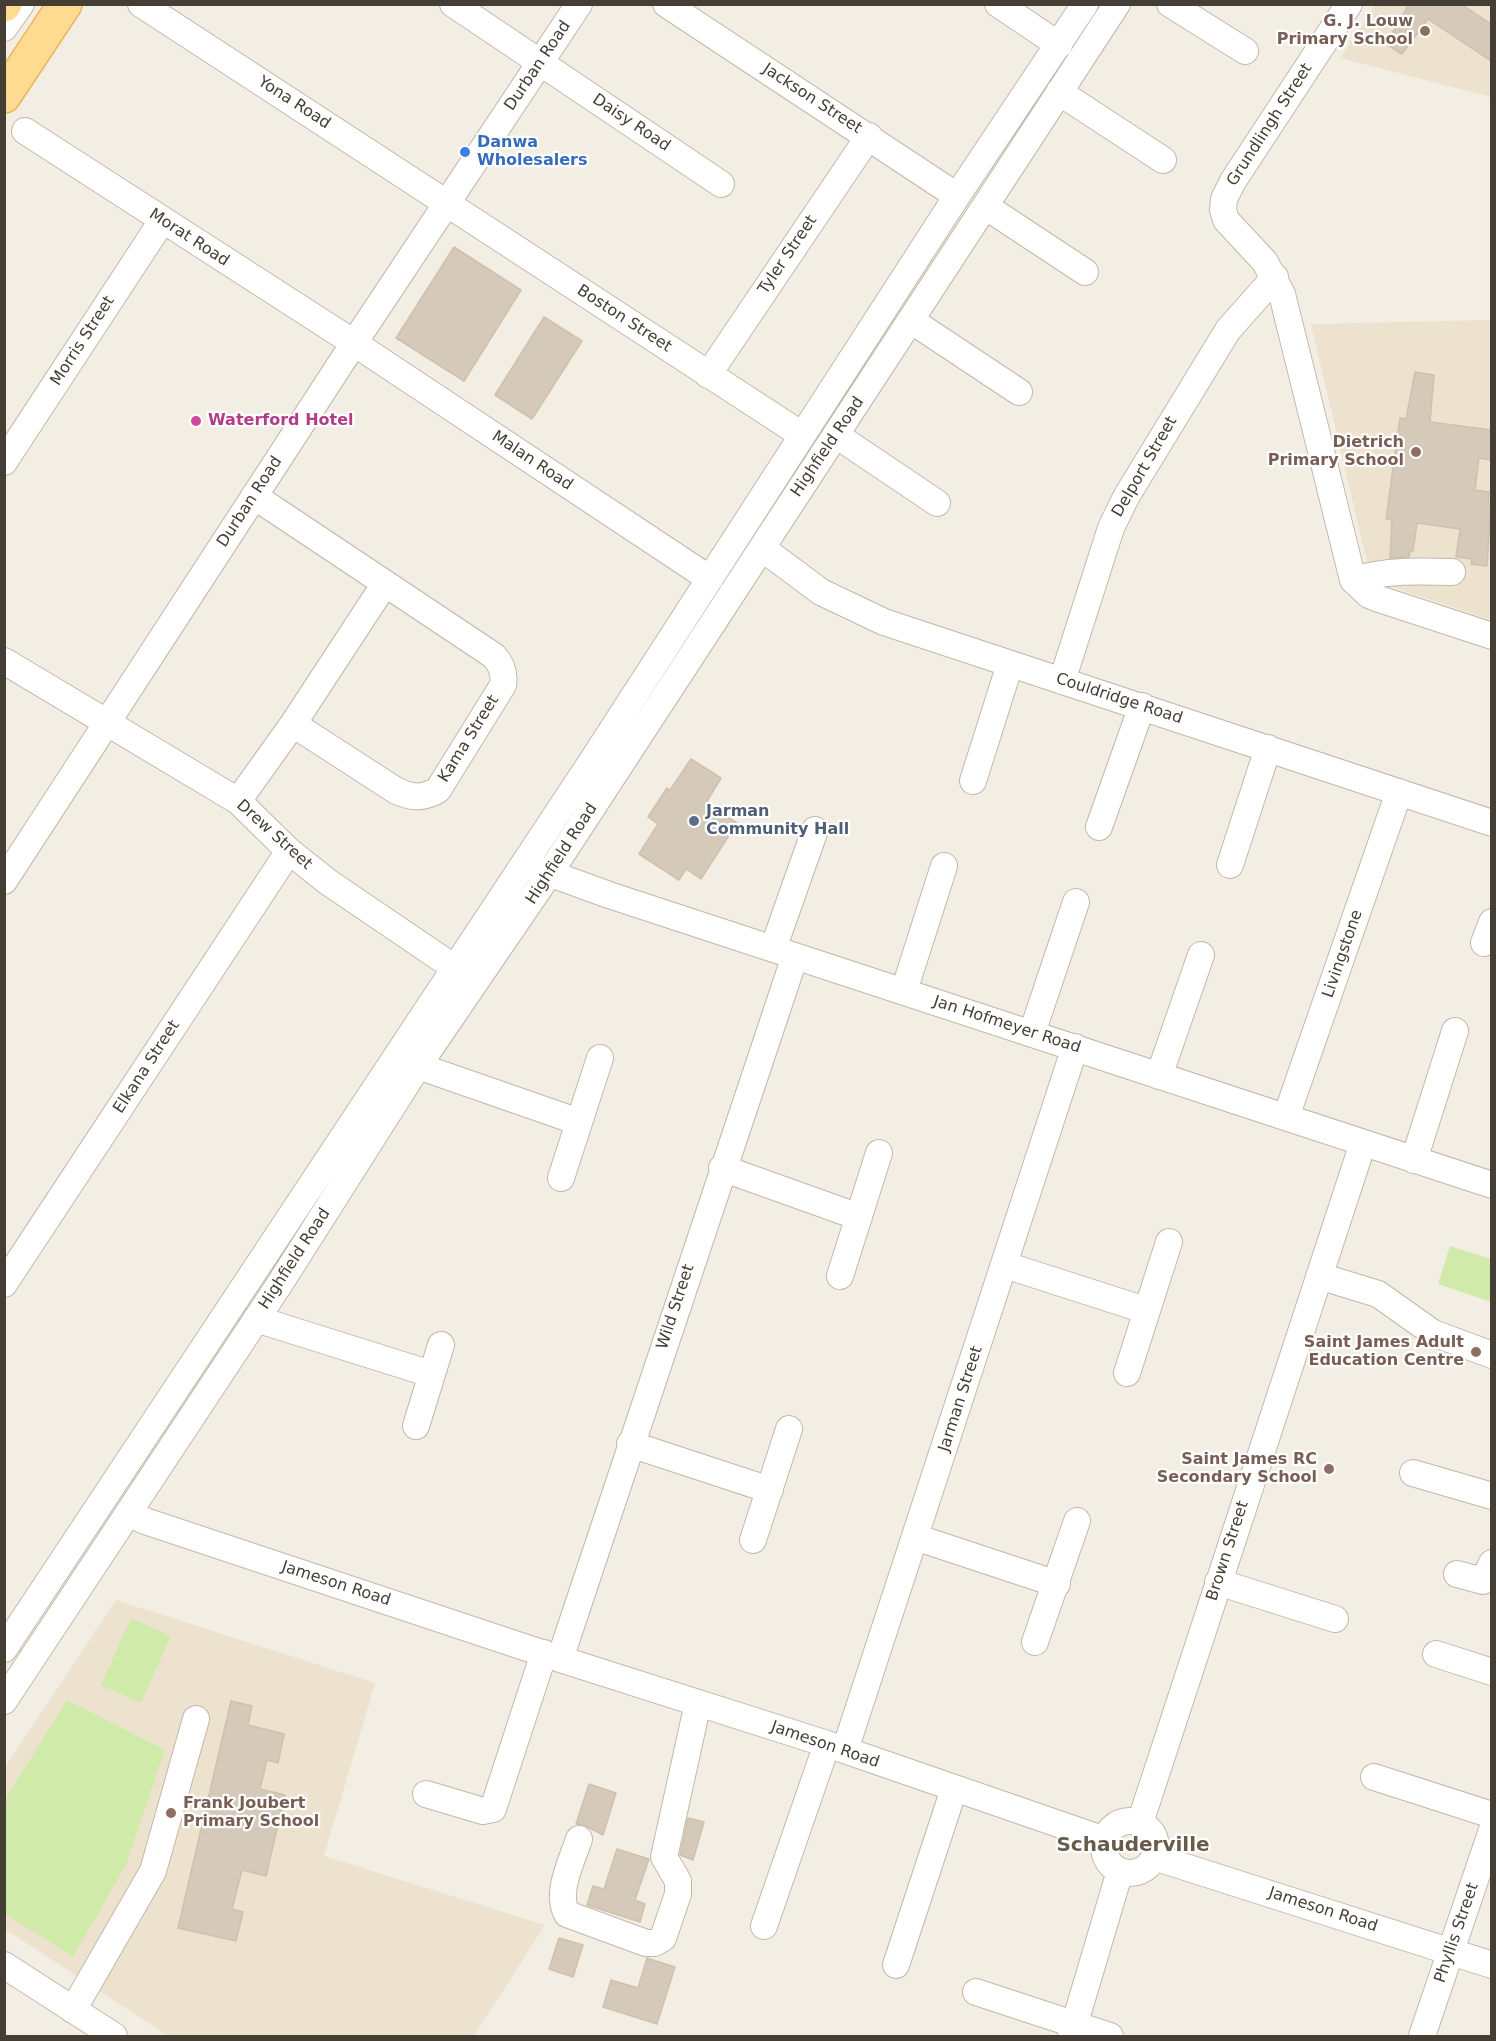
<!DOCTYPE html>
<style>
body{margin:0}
#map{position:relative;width:1496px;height:2041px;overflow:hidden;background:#f3eee4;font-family:"DejaVu Sans",sans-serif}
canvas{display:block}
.frame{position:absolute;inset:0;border:6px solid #453e34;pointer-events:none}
</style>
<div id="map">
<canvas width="1496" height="2041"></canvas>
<div class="frame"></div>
</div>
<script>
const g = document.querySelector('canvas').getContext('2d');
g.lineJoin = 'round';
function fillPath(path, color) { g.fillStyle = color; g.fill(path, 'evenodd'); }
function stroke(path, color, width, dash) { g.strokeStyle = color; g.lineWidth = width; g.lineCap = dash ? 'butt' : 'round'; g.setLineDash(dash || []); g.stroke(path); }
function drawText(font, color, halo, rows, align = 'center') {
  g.font = font + ' "DejaVu Sans",sans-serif'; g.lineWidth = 4.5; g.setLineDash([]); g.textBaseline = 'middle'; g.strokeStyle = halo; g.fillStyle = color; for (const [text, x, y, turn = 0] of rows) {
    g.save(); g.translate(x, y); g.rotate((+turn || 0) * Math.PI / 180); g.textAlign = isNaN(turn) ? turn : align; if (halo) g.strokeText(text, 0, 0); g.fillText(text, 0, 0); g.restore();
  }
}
fillPath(new Path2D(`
 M1375,5H1491V97L1340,58Z
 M1491,320V620L1371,580L1311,324Z
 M116,1600L375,1683L324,1856L545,1925L474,2036H168L5,1929L4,1769Z`), '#ede2cd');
fillPath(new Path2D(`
 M1450,1246L1491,1259V1302L1438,1284Z
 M131,1618L171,1636L141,1703L101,1685Z
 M67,1700L165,1750L126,1865L73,1957L4,1913L5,1800Z`), '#d0eaaa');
const building = new Path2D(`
 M1406,4H1461L1491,24V61L1428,19L1402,54L1386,44L1408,6Z
 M454,247L521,290L464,381L396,338Z
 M544,317L582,341L532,419L495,395Z
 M1415,372L1434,375L1430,422L1491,430V460L1479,458L1475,490L1489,492L1488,502H1491L1487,566L1471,564L1472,559L1456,557L1460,529L1417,523L1413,551H1410L1409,557L1390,558L1392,520L1386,519L1400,418L1406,419Z
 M691,759L721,778L706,803L737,823L701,879L686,869L679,880L639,854L658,824L648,817L667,788L670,790Z
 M231,1701L252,1706L248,1725L284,1734L278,1763L267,1760L260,1789L285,1795L266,1876L242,1870L232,1909L243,1912L236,1941L178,1928Z
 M589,1784L616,1793L603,1835L584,1825L576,1824Z
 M688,1818L704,1822L693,1860L680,1855Z
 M617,1849L649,1859L635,1900L645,1904L640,1922L587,1905L593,1886L604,1889Z
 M559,1938L583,1945L573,1977L549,1969Z
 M647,1958L675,1967L657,2024L603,2007L611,1980L638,1988Z`);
fillPath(building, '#d5c9b9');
stroke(building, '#d0c0ac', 1.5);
const minor = new Path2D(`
 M141,4L802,435
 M453,4L721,184
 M666,4L957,196
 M998,4L1059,45
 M1170,4L1245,51
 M1349,4L1233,181L1224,199L1223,210L1226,220L1265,262L1282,294L1353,580L1369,595L1379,599L1492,636
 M4,28L21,4
 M1059,92L1163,160
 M25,131L354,343L710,579
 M985,206L1085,272
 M912,321L1019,392
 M708,375L869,136
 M836,435L937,503
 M4,462L162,221
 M254,496L494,656C502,665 505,674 503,685L438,790C422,799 411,798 395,790L293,724
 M762,548L821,592L884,622L1492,823
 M1353,580C1386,570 1419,571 1452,572
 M4,661L238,801L289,851L328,882L468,977
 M1062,681L1111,528L1126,497L1228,330L1275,277
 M973,781L1010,664
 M238,801L293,724L384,585
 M1099,827L1142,706
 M1230,865L1268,748
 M535,868L609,895L1492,1185
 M4,881L354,343L579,4
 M1484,943L1492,922
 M773,949L815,830
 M904,991L944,866
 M1032,1033L1076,902
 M418,1066L579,1122
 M1159,1076L1201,955
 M1286,1117L1399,792
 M1414,1160L1455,1031
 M722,1168L859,1217
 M561,1178L600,1058
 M1005,1265L1145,1310
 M840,1276L879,1153
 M1319,1276L1378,1294L1433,1333L1492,1355
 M4,1284L289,851
 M256,1319L431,1374
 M1127,1373L1169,1242
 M416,1426L441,1345
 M630,1444L770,1490
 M1413,1473L1492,1496
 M129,1513L145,1521L560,1659L827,1744L1105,1840
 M915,1537L1057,1584
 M753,1540L789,1429
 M1457,1574L1483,1581L1492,1563
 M1218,1582L1335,1619
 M1035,1642L1077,1521
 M4,1649L592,761L957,196L1085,4
 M1436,1654L1492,1672
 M560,1659L795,956
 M4,1701L281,1282L418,1066L549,874L1117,4
 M845,1750L1075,1047
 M1374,1777L1492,1815
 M426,1794L483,1811L493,1809L544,1653
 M1104 1847a26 26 0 1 1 52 0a26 26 0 1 1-52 0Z
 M1140,1823L1363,1143
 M579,1839C572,1861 555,1893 567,1914L646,1943H655L663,1938L678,1894V1881L664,1857L698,1703
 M1154,1857L1492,1965
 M764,1926L827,1744
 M4,1965L114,2036
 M896,1965L954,1789
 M976,1992L1110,2036
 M73,2010L153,1871L196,1719
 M1071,2036L1120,1871
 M1422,2036L1492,1830`);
const major = new Path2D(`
 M4,5L5,4
 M4,96L65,4`);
stroke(minor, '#c2b8a9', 28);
stroke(major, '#e9b75c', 36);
stroke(minor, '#fff', 26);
stroke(major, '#ffda91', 33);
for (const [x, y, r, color] of [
 [1425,31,6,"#8d6e63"],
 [465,152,6,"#3f7fe0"],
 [196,421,6,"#d1479c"],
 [1416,452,6,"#8d6e63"],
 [694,821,6,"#5c6f8a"],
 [1476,1352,6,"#8d6e63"],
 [1329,1469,6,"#8d6e63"],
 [171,1813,6,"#8d6e63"]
]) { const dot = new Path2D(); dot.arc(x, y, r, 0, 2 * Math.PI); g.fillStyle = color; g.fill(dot); stroke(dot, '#fff', 2); }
drawText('bold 16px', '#785e54', '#fff', [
 ["G. J. Louw",1413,22],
 ["Primary School",1413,40],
 ["Dietrich",1404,443],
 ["Primary School",1404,461],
 ["Saint James Adult",1464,1343],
 ["Education Centre",1464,1361],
 ["Saint James RC",1317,1460],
 ["Secondary School",1317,1478],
 ["Frank Joubert",183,1804,"left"],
 ["Primary School",183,1822,"left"]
], 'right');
drawText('16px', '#453e34', '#fff', [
 ["Durban Road",538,66,-56],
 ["Jackson Street",812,99,33],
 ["Yona Road",294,103,33],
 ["Daisy Road",631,123,34],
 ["Grundlingh Street",1270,125,-57],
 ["Morat Road",189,238,33],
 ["Tyler Street",788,255,-56],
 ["Boston Street",624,319,33],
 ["Morris Street",83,341,-57],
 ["Highfield Road",828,447,-56],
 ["Malan Road",532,461,34],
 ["Delport Street",1145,467,-60],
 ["Durban Road",250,502,-57],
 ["Couldridge Road",1119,699,18],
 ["Kama Street",469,739,-58],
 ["Drew Street",274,835,42],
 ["Highfield Road",562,854,-57],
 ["Livingstone",1343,954,-71],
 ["Jan Hofmeyer Road",1007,1025,18],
 ["Elkana Street",147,1067,-57],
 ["Highfield Road",295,1259,-57],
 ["Wild Street",676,1307,-72],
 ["Jarman Street",961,1399,-72],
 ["Brown Street",1228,1551,-72],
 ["Jameson Road",336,1584,18],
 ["Jameson Road",825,1745,19],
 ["Jameson Road",1323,1910,18],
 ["Phyllis Street",1457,1933,-71]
]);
drawText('bold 16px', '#366cbe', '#fff', [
 ["Danwa",477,143],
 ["Wholesalers",477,161]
], 'left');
drawText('bold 16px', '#b23c85', '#fff', [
 ["Waterford Hotel",208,421]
], 'left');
drawText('bold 16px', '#4e5e75', '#fff', [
 ["Jarman",706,812],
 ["Community Hall",706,830]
], 'left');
drawText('bold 20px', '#695b4a', '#fff', [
 ["Schauderville",1133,1846]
]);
</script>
